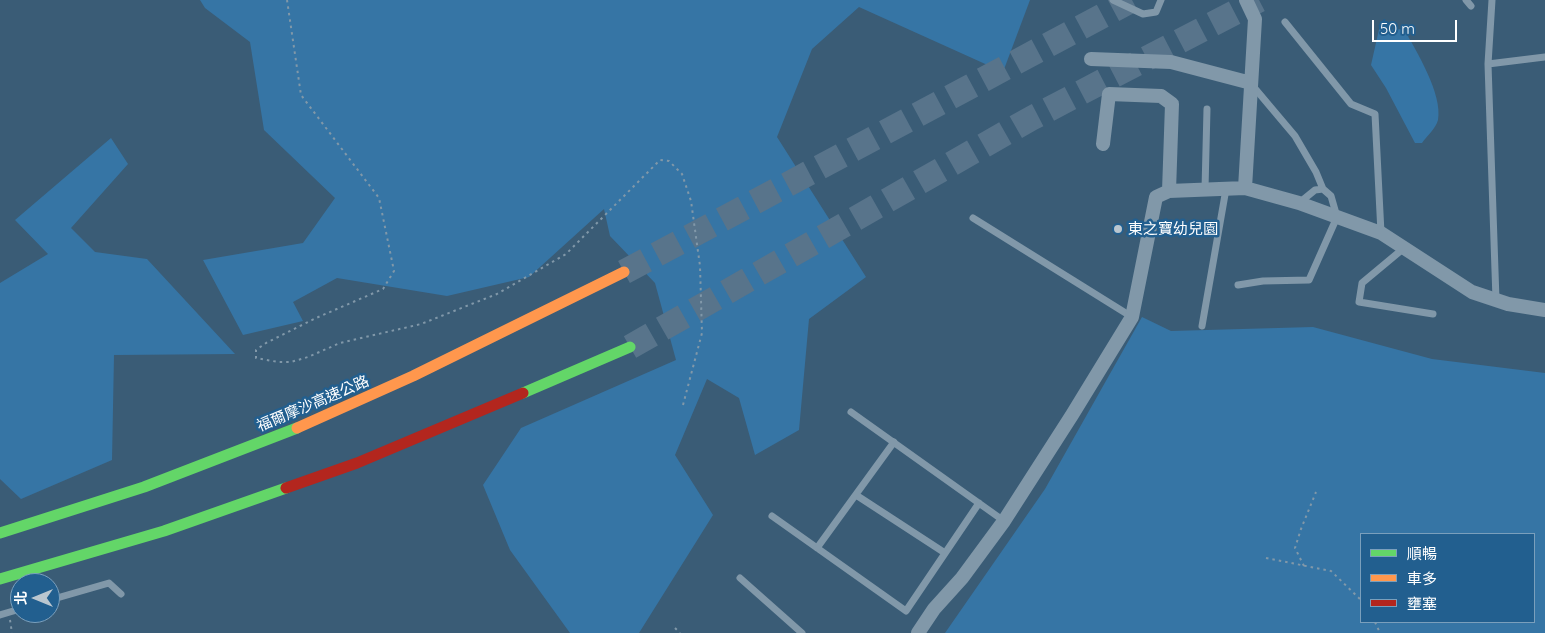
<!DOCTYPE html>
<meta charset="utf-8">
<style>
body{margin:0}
#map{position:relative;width:1545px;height:633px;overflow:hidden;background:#3a5c76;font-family:Quicksand,"Noto Sans TC",sans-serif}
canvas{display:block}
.legend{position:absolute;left:1360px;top:533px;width:175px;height:90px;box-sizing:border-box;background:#225f8f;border:1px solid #7a9fbc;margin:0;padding:6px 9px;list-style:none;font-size:15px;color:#fff}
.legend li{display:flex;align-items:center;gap:10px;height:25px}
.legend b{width:25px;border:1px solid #7a9fbc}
.north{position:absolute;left:10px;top:573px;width:50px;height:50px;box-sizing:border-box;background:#225f8f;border:1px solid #7a9fbc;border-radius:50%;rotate:270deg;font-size:14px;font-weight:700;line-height:20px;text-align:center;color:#fff}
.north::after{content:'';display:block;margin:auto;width:18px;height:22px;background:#bac6cf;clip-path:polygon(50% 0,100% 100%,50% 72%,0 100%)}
.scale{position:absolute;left:1372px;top:20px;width:85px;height:22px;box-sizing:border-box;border:2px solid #fff;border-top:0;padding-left:6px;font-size:15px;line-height:18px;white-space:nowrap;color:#fff;-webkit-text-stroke:4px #225f8f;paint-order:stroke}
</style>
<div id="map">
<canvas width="1545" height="633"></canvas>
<ul class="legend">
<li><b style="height:6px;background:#63d668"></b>順暢</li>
<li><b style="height:6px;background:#ff974d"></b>車多</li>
<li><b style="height:6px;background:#b3261e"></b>壅塞</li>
</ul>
<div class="north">北</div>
<div class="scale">50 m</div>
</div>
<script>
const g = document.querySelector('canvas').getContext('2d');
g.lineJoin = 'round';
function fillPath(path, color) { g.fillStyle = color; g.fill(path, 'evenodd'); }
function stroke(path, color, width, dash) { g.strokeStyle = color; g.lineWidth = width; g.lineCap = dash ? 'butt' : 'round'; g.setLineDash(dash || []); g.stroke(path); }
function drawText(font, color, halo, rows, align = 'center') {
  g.font = font + ' Quicksand,"Noto Sans TC",sans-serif'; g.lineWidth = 5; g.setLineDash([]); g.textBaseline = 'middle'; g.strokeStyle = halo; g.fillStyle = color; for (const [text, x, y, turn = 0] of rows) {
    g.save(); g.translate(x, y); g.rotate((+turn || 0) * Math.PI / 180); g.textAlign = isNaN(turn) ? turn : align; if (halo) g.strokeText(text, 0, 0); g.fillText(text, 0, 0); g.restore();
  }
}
fillPath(new Path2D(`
 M200,0H1030L1003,72L859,7L812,49L777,137L866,277L809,319L799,430L755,455L739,398L707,379L675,455L713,515L639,633H570L510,550L483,485L521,428L676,360L655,283L610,236L604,209L529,277L447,296L337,278L293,302L303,321L243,335L203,260L303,243L335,198L264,130L250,42L205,8Z
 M1380,25L1387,30L1404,29C1416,51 1443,94 1438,120C1436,128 1427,136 1422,143H1415L1386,88L1371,65Z
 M111,138L128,164L71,228L95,252L147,259L235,354L114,355L112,460L21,499L0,479V283L48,254L15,220Z
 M1142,317L1171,331L1313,327L1432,359L1545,373V633H945L1045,489ZM1534,534V622H1361V534Z`), '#3675a5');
stroke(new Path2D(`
 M624,272L1132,0
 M630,347L1032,118L1259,0`), '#58748b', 25, [25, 12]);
stroke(new Path2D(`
 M287,0L301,95L379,198L394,271L383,289L316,318L266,343L256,350V358L278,362H291L308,357L340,343L421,324L497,294L566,254L660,160L669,161L682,174L691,201L700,266L702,333L683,405
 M1266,558L1331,571L1361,600
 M1304,566L1295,548L1301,529L1316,492
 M10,620L12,633
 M1375,622L1380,633
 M675,628L680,633`), '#8198a9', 2, [2.5, 4]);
stroke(new Path2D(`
 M1113,0L1143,14L1156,12L1161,0
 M1466,0L1471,6
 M1492,0L1488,64L1496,300
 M1285,22L1351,104L1375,114L1381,233
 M1488,64L1545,57
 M1205,189L1207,109
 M1299,203L1315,190L1323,189
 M973,218L1132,317
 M1404,248L1362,283L1359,302L1433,314
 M1238,285L1263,281L1309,280L1337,217L1331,196L1323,189L1316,172L1295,136L1252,85
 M1202,326L1226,189
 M851,412L1004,521
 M856,495L945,553
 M772,516L906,611L979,503
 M817,548L894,442
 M740,578L802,633
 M50,600L109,583L121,594
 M0,615L20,609`), '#8198a9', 7);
stroke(new Path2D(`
 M1091,59L1171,62L1251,83
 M1103,144L1109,94L1161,96L1172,104L1169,191
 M1245,188L1255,19L1246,0
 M918,633L934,609L962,578L1004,521L1072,415L1132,317L1156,197L1169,191L1245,188L1299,203L1381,233L1472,292L1508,304L1545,310`), '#8198a9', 14);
stroke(new Path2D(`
 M523,393L630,347
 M0,533L144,487L297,428
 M0,579L164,531L286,488`), '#63d668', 11);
stroke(new Path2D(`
 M297,428L413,376L624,272`), '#ff974d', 11);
stroke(new Path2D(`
 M286,488L357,463L523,393`), '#b3261e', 11);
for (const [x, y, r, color] of [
 [1118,229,5,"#bac6cf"]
]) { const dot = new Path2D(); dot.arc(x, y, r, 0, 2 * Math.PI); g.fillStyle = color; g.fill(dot); stroke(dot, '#225f8f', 2); }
drawText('15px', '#fff', '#225f8f', [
 ["東之寶幼兒園",1128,229]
], 'left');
drawText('15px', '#fff', '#225f8f', [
 ["福爾摩沙高速公路",313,404,-23]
]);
</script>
